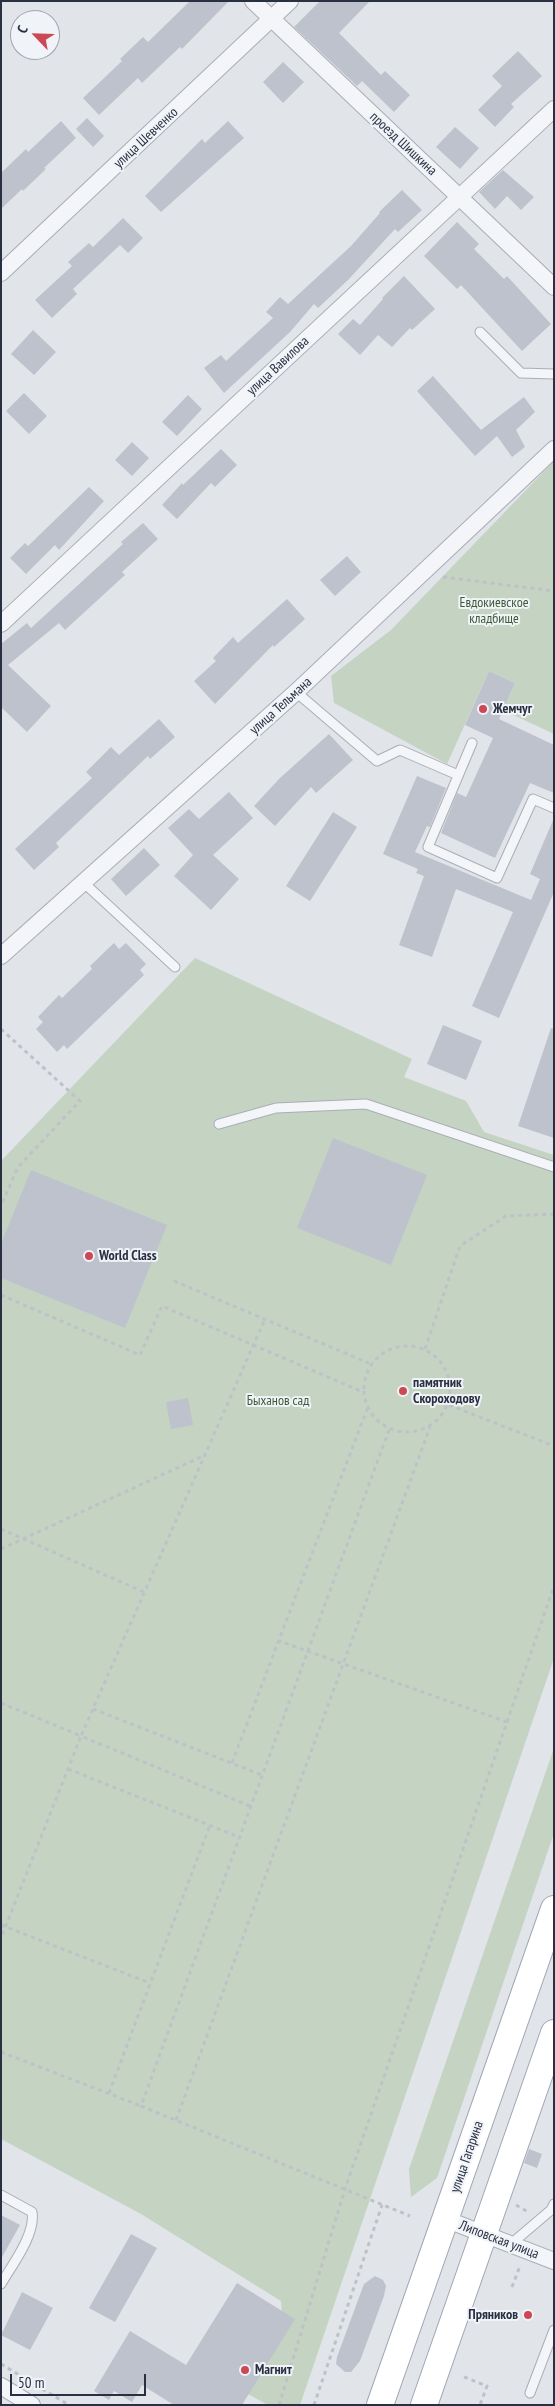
<!DOCTYPE html>
<meta charset="utf-8">
<style>
body{margin:0}
#map{position:relative;width:555px;height:2406px;overflow:hidden;background:#e1e4e9;font-family:"PT Sans Narrow",sans-serif}
canvas{display:block}
.frame{position:absolute;inset:0;border:2px solid #293041;pointer-events:none}
.north{position:absolute;left:10px;top:10px;width:50px;height:50px;box-sizing:border-box;background:#f0f3f7;border:1px solid #a0a5ae;border-radius:50%;rotate:294deg;font-size:14px;font-weight:700;line-height:20px;text-align:center;color:#293041}
.north::after{content:'';display:block;margin:auto;width:18px;height:22px;background:#cc4854;clip-path:polygon(50% 0,100% 100%,50% 72%,0 100%)}
.scale{position:absolute;left:10px;top:2374px;width:136px;height:22px;box-sizing:border-box;border:2px solid #293041;border-top:0;padding-left:6px;font-size:15px;line-height:18px;white-space:nowrap;color:#293041;-webkit-text-stroke:4px #f0f3f7;paint-order:stroke}
</style>
<div id="map">
<canvas width="555" height="2406"></canvas>
<div class="frame"></div>
<div class="north">С</div>
<div class="scale">50 m</div>
</div>
<script>
const g = document.querySelector('canvas').getContext('2d');
g.lineJoin = 'round';
function fillPath(path, color) { g.fillStyle = color; g.fill(path, 'evenodd'); }
function stroke(path, color, width, dash) { g.strokeStyle = color; g.lineWidth = width; g.lineCap = dash ? 'butt' : 'round'; g.setLineDash(dash || []); g.stroke(path); }
function drawText(font, color, halo, rows, align = 'center') {
  g.font = font + ' "PT Sans Narrow",sans-serif'; g.lineWidth = 4; g.setLineDash([]); g.textBaseline = 'middle'; g.strokeStyle = halo; g.fillStyle = color; for (const [text, x, y, turn = 0] of rows) {
    g.save(); g.translate(x, y); g.rotate((+turn || 0) * Math.PI / 180); g.textAlign = isNaN(turn) ? turn : align; if (halo) g.strokeText(text, 0, 0); g.fillText(text, 0, 0); g.restore();
  }
}
fillPath(new Path2D(`
 M554,461V734L503,710L515,683L489,671L447,764L334,703L331,676L391,630Z
 M195,958L412,1059L404,1077L466,1101L484,1132L554,1155V1658L300,2405H268L248,2394L283,2327L281,2301L141,2214L1,2139V1161Z
 M554,1748V1833L437,2178L411,2197L409,2169Z`), '#c5d3c2');
fillPath(new Path2D(`
 M190,1H229L182,49L180,47L142,83L138,78L99,115L83,98L122,61L120,59L143,37L148,42Z
 M320,1H370L339,33L381,75L385,71L410,95L394,112L362,81L357,86L294,27Z
 M518,51L542,76L511,104L514,107L495,127L478,110L502,86L492,76Z
 M283,62L304,82L283,103L263,82Z
 M87,118L104,136L93,147L76,129Z
 M61,121L76,138L44,168L46,169L23,191L22,189L1,209V173L26,149L28,152Z
 M228,121L244,138L161,212L145,196L202,139L205,143Z
 M455,127L479,148L460,169L436,147Z
 M503,170L534,197L521,210L507,196L495,209L479,192Z
 M402,190L422,210L398,232L395,229L348,280L318,308L314,304L290,332L224,393L204,368L221,355L226,361L273,318L266,312L280,297L288,304L351,246L380,213L379,212Z
 M123,218L143,238L128,253L120,245L73,289L77,294L52,318L35,300L72,266L68,262L89,243L93,247Z
 M457,222L479,244L474,249L504,279L507,276L551,324L522,351L461,285L457,289L424,256Z
 M404,276L435,309L412,330L410,328L392,347L378,335L360,355L338,334L353,319L360,325L383,299L382,298Z
 M33,330L56,352L34,375L11,354Z
 M433,376L481,430L524,397L535,412L516,430L525,447L512,457L497,436L475,456L417,391Z
 M24,393L47,416L29,434L6,411Z
 M188,395L202,409L177,436L162,422Z
 M132,442L149,458L132,476L115,460Z
 M221,449L237,465L215,487L211,483L177,519L162,505L182,483L183,485Z
 M89,487L104,501L59,550L55,545L26,574L10,558L25,543L28,546Z
 M143,523L158,539L122,572L125,575L65,630L59,623L8,665L51,706L27,732L1,707V644L27,623L31,628L123,544L121,542Z
 M347,556L361,572L335,596L320,580Z
 M287,599L305,619L274,647L273,645L215,704L194,681L216,661L213,658L233,637L238,643Z
 M489,671L515,683L499,719L554,745V793L530,783L495,858L441,833L457,793L466,797L493,738L465,725Z
 M159,719L175,737L150,759L148,756L56,843L59,847L34,870L15,849L92,778L86,772L111,747L119,755Z
 M329,734L353,760L316,793L311,787L275,826L254,806L280,778Z
 M417,776L446,788L430,827L427,826L415,852L531,900L540,879L530,874L554,818V892L499,1018L472,1006L513,912L456,889L432,957L399,945L424,876L416,873L418,869L383,854Z
 M229,792L253,818L213,855L239,879L211,910L174,876L193,855L168,828L189,809L199,819Z
 M333,812L357,827L310,901L286,886Z
 M144,848L160,865L126,896L111,879Z
 M114,943L119,949L126,943L146,964L140,970L144,975L67,1049L64,1045L57,1052L36,1029L43,1022L38,1017L59,995L62,998L92,969L90,966Z
 M443,1025L482,1041L466,1080L427,1064Z
 M551,1028L554,1029V1138L518,1126Z
 M333,1138L427,1175L391,1265L297,1228Z
 M31,1170L167,1225L125,1328L1,1278V1244Z
 M188,1398L193,1425L171,1429L166,1402Z
 M529,2149L542,2154L537,2168L524,2163Z
 M1,2215L20,2225L1,2259Z
 M131,2234L157,2248L115,2322L89,2308Z
 M375,2276L383,2280L386,2286L384,2296L360,2361L351,2372H345L336,2364L337,2357L364,2284Z
 M237,2283L295,2319L242,2405H174L142,2385L132,2402L114,2391L109,2400L94,2391L130,2331L186,2365Z
 M22,2292L53,2308L30,2350L1,2335Z`), '#bec2cc');
const service = new Path2D(`
 M480,332L521,373L554,374
 M296,692L377,761L400,750L458,775
 M472,743L428,847L497,878L533,799L554,808
 M83,882L175,967
 M219,1124L276,1108L366,1104L554,1167
 M1,2195L32,2212C36,2234 12,2265 1,2284
 M511,2244L551,2210L554,2204
 M530,2393L554,2330`);
const minor = new Path2D(`
 M253,1L554,287
 M1,273L290,1
 M1,624L554,109
 M1,956L296,692L554,449
 M445,2219L554,2261
 M1,2386L32,2405`);
const primary = new Path2D(`
 M380,2405L554,1909
 M424,2405L554,2033`);
stroke(service, '#aaaeb7', 11);
stroke(minor, '#aaaeb7', 18);
stroke(primary, '#a0a7b5', 28);
stroke(new Path2D(`
 M443,577L554,591
 M1,1029L80,1101L18,1167L1,1206
 M174,1281L371,1364
 M1,1295L140,1355L162,1306L363,1392
 M364 1389a43 43 0 1 1 86 0a43 43 0 1 1-86 0Z
 M425,1349L460,1246L506,1216L554,1214
 M449,1405L554,1446
 M389,1430L141,2106L410,2216
 M1,1529L144,1592
 M1,1549L203,1456
 M1,1703L81,1736L1,1938
 M93,1709L262,1775
 M507,1722L554,1586
 M232,1763L368,1407
 M68,1769L239,1837
 M250,1806L81,1736L264,1321
 M1,1925L150,1983
 M1,2052L141,2106
 M109,2093L210,1825
 M176,2120L430,1427
 M516,2205L528,2212
 M512,2287L520,2266
 M1,2364L69,2405
 M464,2377L487,2386L480,2405
 M279,2405L345,2189L507,1722L279,1641
 M314,2405L382,2205`), '#bec2c8', 3, [4, 4]);
stroke(service, '#f3f5f8', 9);
stroke(minor, '#f3f5f8', 16);
stroke(primary, '#fff', 26);
for (const [x, y, r, color] of [
 [483,709,5,"#cc4854"],
 [89,1256,5,"#cc4854"],
 [403,1391,5,"#cc4854"],
 [528,2315,5,"#cc4854"],
 [245,2370,5,"#cc4854"]
]) { const dot = new Path2D(); dot.arc(x, y, r, 0, 2 * Math.PI); g.fillStyle = color; g.fill(dot); stroke(dot, '#f0f3f7', 2); }
drawText('14px', '#293041', '#f0f3f7', [
 ["улица Шевченко",146,138,-43],
 ["проезд Шишкина",403,144,43],
 ["улица Вавилова",278,366,-43],
 ["улица Тельмана",281,706,-42],
 ["улица Гагарина",467,2157,-71],
 ["Липовская улица",499,2240,21]
]);
drawText('14px', '#3c5c37', '#f0f3f7', [
 ["Евдокиевское",494,603],
 ["кладбище",494,619],
 ["Быханов сад",278,1401]
]);
drawText('bold 14px', '#293041', '#f0f3f7', [
 ["Жемчуг",493,709],
 ["World Class",99,1256],
 ["памятник",413,1383],
 ["Скороходову",413,1399],
 ["Пряников",518,2315,"right"],
 ["Магнит",255,2370]
], 'left');
</script>
